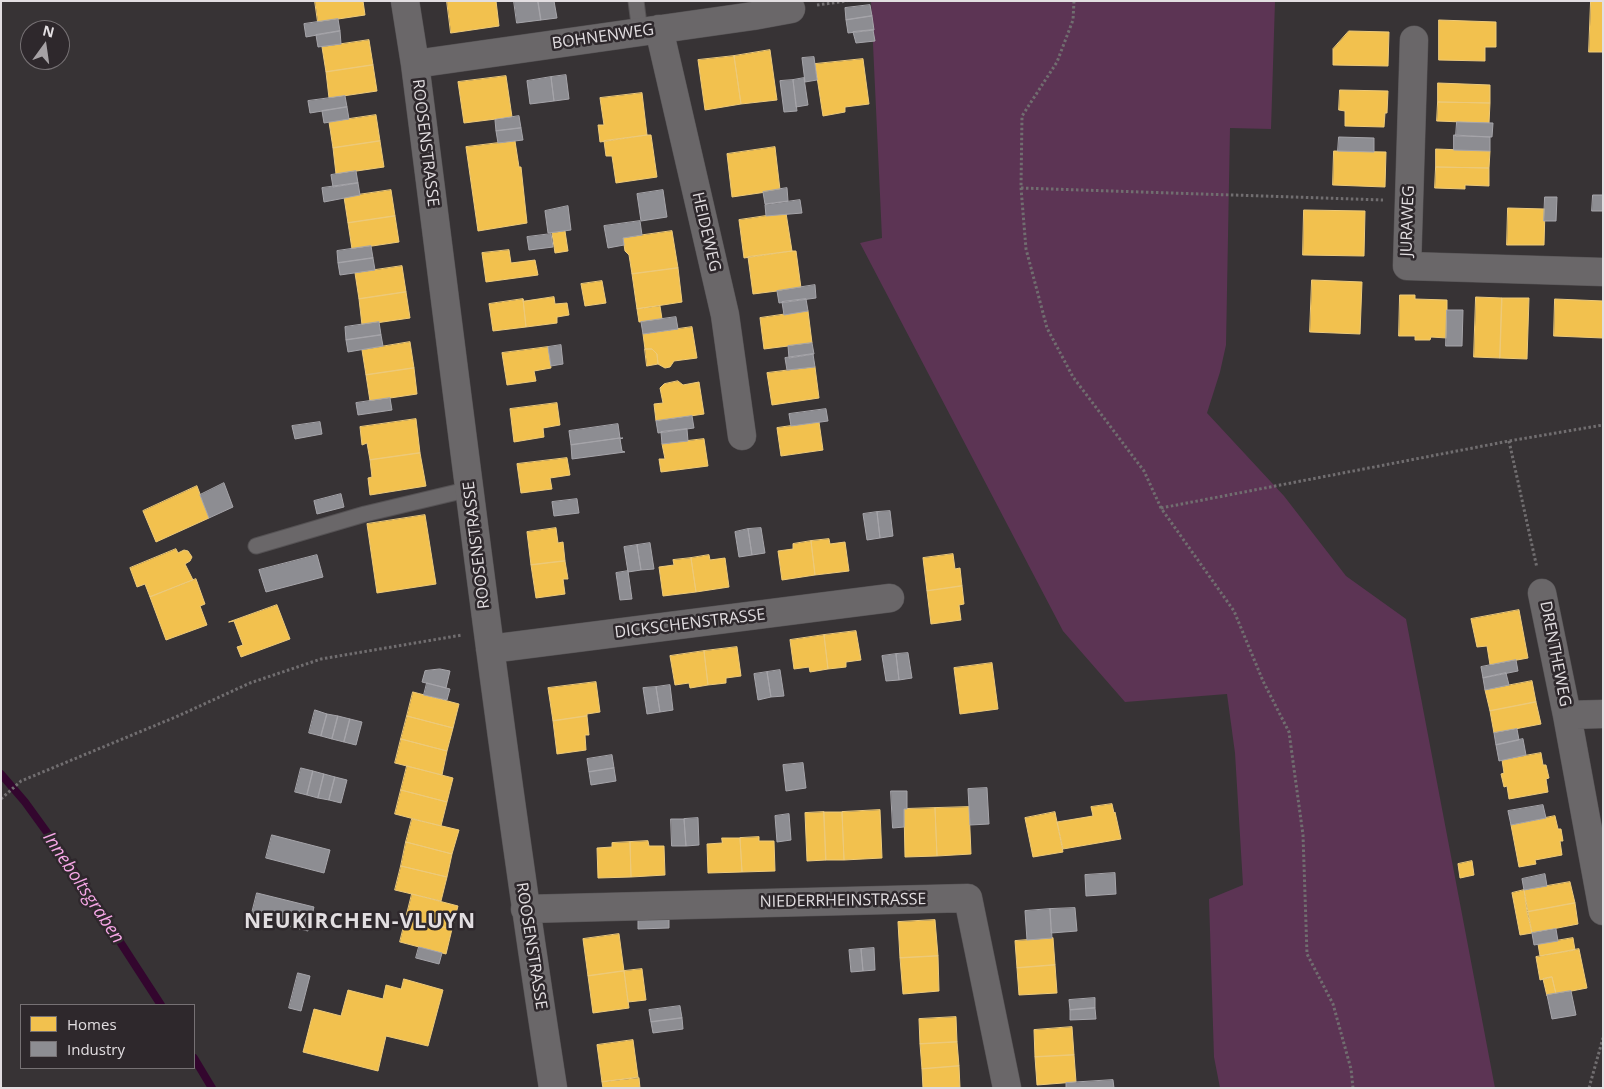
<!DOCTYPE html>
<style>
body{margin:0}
#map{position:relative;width:1604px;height:1089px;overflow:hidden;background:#373335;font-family:"Open Sans",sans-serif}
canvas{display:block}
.frame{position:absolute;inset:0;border:2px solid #e2dee1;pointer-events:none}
.legend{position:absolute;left:20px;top:1004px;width:175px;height:65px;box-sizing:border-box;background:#2e282c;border:1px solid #767174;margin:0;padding:6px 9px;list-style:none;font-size:15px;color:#e2dee1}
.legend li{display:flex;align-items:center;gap:10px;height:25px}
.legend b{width:25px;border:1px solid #767174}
.north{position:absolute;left:20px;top:20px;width:50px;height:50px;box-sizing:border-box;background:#2e282c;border:1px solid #767174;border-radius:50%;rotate:14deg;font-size:14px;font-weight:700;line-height:20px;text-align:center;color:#e2dee1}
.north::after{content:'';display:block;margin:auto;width:18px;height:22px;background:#a6a2a5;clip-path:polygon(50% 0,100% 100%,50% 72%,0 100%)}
</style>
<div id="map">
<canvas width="1604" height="1089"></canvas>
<div class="frame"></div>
<ul class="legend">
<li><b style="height:14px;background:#f2c14e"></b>Homes</li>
<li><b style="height:14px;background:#8d8d92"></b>Industry</li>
</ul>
<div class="north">N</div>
</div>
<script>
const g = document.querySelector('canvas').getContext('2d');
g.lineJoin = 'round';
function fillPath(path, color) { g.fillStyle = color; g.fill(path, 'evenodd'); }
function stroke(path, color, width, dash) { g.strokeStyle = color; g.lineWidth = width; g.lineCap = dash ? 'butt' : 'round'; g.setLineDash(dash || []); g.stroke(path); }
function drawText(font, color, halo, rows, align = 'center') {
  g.font = font + ' "Open Sans",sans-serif'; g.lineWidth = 5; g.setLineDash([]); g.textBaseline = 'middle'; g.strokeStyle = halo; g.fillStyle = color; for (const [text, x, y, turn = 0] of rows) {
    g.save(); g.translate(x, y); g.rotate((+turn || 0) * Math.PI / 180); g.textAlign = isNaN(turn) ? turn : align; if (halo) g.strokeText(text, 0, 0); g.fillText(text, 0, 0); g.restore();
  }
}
fillPath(new Path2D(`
 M871,1H1275L1271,129L1230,128L1226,345L1220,372L1207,413L1284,496L1346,576L1406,619L1495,1088H1220L1214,1057L1209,899L1243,885L1235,753L1227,694L1125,702L1063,631L860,243L882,238Z`), '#5c3454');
const homes = new Path2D(`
 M315,1H363L365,15L318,22Z
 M447,1H496L499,26L451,33Z
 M1591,1H1603V52H1589Z
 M1439,20L1496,22V47H1485V61L1439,60Z
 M1349,31L1389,32L1388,66L1333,65V49Z
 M369,40L373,65L326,72L322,47Z
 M770,50L777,100L741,104L734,56Z
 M734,56L741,104L705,110L698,60Z
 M863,59L869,104L845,107V112L823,116L815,64Z
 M373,65L377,91L329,98L326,72Z
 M506,76L512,117L464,123L458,82Z
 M1438,83L1490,85V103L1438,102Z
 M1340,90L1388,91L1387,113H1385L1384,127L1345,126V111L1339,110Z
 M642,93L647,135L600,142L598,125H604L600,98Z
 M1438,102L1490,103L1489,123L1437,121Z
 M376,115L380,141L333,148L329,122Z
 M647,135H651L657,177L616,183L612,156H606L604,141Z
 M380,141L384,167L336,174L333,148Z
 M515,141L519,167H521L527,223L478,231L466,147Z
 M775,147L780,190L732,197L727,154Z
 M1436,149L1490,151L1489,168L1436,167Z
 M1334,151L1386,152L1385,187L1333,185Z
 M1436,167L1489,168V186L1465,185V189L1435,188Z
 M391,190L395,216L348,223L344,197Z
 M1508,208L1545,209L1544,245H1507Z
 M1304,210L1365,211L1364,256L1303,255Z
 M786,213L792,251L744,258L739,220Z
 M395,216L399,242L352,249L348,223Z
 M565,231L568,251L555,253L552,233Z
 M672,231L678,268L632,274L629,255L625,251L623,238Z
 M509,250L511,263L535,260L538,275L486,282L482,253Z
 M792,251H796L801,288L753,294L748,257Z
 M402,266L406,292L359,299L355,273Z
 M678,268L682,302L637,309L632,274Z
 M1312,280L1362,282L1360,334L1310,332Z
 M602,281L606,303L585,306L581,284Z
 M406,292L410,318L362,325L359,299Z
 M1400,295H1415V299L1447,300V338L1431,337L1430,340H1415V336H1399Z
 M554,297L555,304L567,303L569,315L557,317V323L526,327L523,299V301Z
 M1476,297L1502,298L1500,358L1474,357Z
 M1502,298H1529L1527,359L1500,358Z
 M523,299L526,327L493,331L489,304Z
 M1555,299L1603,301V338L1554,336Z
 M660,306L662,319L639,322L637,309Z
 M808,311L812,343L764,349L760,318Z
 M692,327L697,358L674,361L670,367L665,368L658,364L657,354L652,349H645L643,334Z
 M410,342L414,368L366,375L362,350Z
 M548,347L551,368L534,371L536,381L507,385L502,353Z
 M645,349H652L657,354L658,364L647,366Z
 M815,367L819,398L772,405L767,373Z
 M414,368L417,394L370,401L366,375Z
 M678,381L683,385L699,382L704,414L656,421L654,404L663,403L660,388L664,384Z
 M557,403L560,425L543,428L544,437L514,442L510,409Z
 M416,419L420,453L370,460L367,443L362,445L360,427Z
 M819,422L823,450L781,456L777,428Z
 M704,439L708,466L661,472L659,459H665L662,444Z
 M420,453L426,486L370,495L368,478L372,477L370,460Z
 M567,458L570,475L550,478L552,489L521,493L517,464Z
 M197,486L209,518L156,542L143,511Z
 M425,515L436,584L377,593L367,524Z
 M556,528L558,543L563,542L565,561L531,565L527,532Z
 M829,539L830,544L845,542L849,571L815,575L811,541Z
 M811,541L815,575L782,580L778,551L793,549V544Z
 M176,549L178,553L184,550L188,551L192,557L190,561L185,564L193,580L150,597L145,584L137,587L130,568Z
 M953,554L955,569L960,568L962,586L927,591L923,558Z
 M709,555L710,560L725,558L729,587L696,592L691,558Z
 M691,558L696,592L663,596L659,567L674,565L673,560Z
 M565,561L568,579H563L565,594L536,598L531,565Z
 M196,579L205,604L200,606L207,625L166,640L150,597Z
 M962,586L964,604L959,605L961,620L931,624L927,591Z
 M277,605L290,639L241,657L237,647L243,645L234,621L229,622Z
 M1519,610L1528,658L1490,665L1487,646L1477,647L1471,619Z
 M856,631L861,660L846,662V667L828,669L824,635Z
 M824,635L828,669L810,672L809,667L794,669L790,640Z
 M737,647L741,676L726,678V683L708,685L704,651Z
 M704,651L708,685L690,688L689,683L675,685L670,656Z
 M992,663L998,709L960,714L954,668Z
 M1532,681L1536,702L1490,711L1485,690Z
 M596,682L600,712L587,714V716L553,721L548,688Z
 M413,692L459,704L453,728L407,716Z
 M1536,702L1541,724L1494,733L1490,711Z
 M407,716L453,728L447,751L401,739Z
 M587,716L589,735H585L586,750L557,754L553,721Z
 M401,739L447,751L442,775L395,763Z
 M1541,753L1543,765H1546L1549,778L1546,779L1548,792L1509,799L1507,786L1504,787L1501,774L1504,773L1502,760Z
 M407,766L453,778L447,802L401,790Z
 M401,790L447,802L441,826L395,814Z
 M1112,804L1114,813L1115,812L1121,839L1063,849L1057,822L1093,816L1091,807Z
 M969,807L971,854L937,856L935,808Z
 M935,808L937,856L905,857L904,809Z
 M880,810L882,858L844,860L842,812Z
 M824,812H842L844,860H826Z
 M824,812L826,860L807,861L805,813Z
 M1055,812L1063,852L1033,857L1025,818Z
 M1555,816L1558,829H1561L1563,841H1560L1562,855L1535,860L1536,864L1519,867L1511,825Z
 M412,819L459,830L452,854L406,842Z
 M759,837V841H774L775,871L742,872L740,838Z
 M722,838H740L742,872L708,873L707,844L722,843Z
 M648,841L649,846H664L665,875L631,877L630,842Z
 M406,842L452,854L447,877L401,866Z
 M630,842L631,877L598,878L597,848L612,847V843Z
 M1472,861L1474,875L1460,878L1458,864Z
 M401,866L447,877L441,901L395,890Z
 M1570,882L1575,903L1527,912L1524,890Z
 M1524,890L1532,933L1520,935L1512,893Z
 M412,894L458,906L452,929L406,918Z
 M1575,903L1578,924L1532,933L1527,912Z
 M406,918L452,929L446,954L400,942Z
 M935,920L938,956L900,958L898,922Z
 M619,934L624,971L588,976L583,939Z
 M1053,938L1055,965L1017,968L1015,941Z
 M1573,938L1575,950L1540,956L1538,944Z
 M1579,949L1587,988L1556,994L1552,977L1540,980L1536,957Z
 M938,956L939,991L903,994L900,958Z
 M1055,965L1057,993L1019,995L1017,968Z
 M642,969L646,1000L628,1002L624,971Z
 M624,971L629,1008L593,1013L588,976Z
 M1552,977L1556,994L1547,996L1543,979Z
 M404,979L443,990L428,1046L386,1036L378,1071L303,1052L314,1009L341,1016L348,990L383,999L386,985L401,989Z
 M956,1017L957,1042L920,1044L919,1019Z
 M1072,1027L1074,1055L1035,1057L1034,1030Z
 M633,1040L638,1077L602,1082L597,1045Z
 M957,1042L959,1066L922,1069L920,1044Z
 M1074,1055L1076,1082L1037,1085L1035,1057Z
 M959,1066L960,1088H923L922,1069Z
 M639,1078L640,1088H603L602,1082Z`);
fillPath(homes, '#f2c14e');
stroke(homes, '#edca7a', 1);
const industry = new Path2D(`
 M514,1H538L541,20L517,23Z
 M538,1H554L557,18L541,20Z
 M870,5L872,16L846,20L845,8Z
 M872,16L874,30L848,33L846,20Z
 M338,19L340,31L306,37L304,24Z
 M873,30L875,41L856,43L853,32Z
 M340,31L341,44L318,47L316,35Z
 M814,57L817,80L805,82L802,58Z
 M566,75L569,99L554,101L551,77Z
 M551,77L554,101L530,104L527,81Z
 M804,78L808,105L796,107L793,80Z
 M793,80L797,111L784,112L780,81Z
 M345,96L347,107L310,113L308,101Z
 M347,107L349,119L324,123L322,111Z
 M519,116L521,128L496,131L495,120Z
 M1457,122L1493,123L1492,137L1456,136Z
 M521,128L523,140L498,143L496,131Z
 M1454,135L1490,137V151L1454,150Z
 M1339,137L1374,138V152L1338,151Z
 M356,171L358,183L333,187L331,175Z
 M358,183L360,195L324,202L322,188Z
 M787,188L788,201L765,204L763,192Z
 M663,190L667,217L641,221L637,194Z
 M1593,195H1603V211H1592Z
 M1545,197H1557L1556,221H1544Z
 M800,200L802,213L766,216L765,205Z
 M568,206L571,230L548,233L545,211Z
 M640,221L642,235L623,238L624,245L608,248L604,226Z
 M551,234L553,247L529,250L527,237Z
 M371,246L373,258L338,263L337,251Z
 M373,258L375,270L340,275L338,263Z
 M815,285L816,298L779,303L777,291Z
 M806,299L808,311L784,315L782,302Z
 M1447,310H1463L1462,346H1446Z
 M676,317L678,329L643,334L641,322Z
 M379,322L381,335L346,340L345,327Z
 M381,335L383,346L348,352L346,340Z
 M812,343L814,354L789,358L788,346Z
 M561,345L563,364L551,366L548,347Z
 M813,354L815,367L787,370L785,358Z
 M390,398L392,410L358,415L356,403Z
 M826,409L828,421L791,426L789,414Z
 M692,416L694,428L658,433L656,421Z
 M320,422L322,434L295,439L292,426Z
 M618,424L620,438L571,445L569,431Z
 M687,429L688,441L662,444L661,432Z
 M620,438H623L620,439L622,451L625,452L572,459L571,445Z
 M224,483L233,507L209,518L200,495Z
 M341,494L344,507L317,514L314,501Z
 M577,499L579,513L554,516L552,502Z
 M890,511L893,536L880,538L877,512Z
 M877,512L880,538L867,540L863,514Z
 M761,528L765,553L752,555L748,529Z
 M748,529L752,555L739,557L735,532Z
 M650,543L654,569L641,570L637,545Z
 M637,545L641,570L628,572L624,547Z
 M317,555L323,577L266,592L259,570Z
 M628,571L632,599L620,600L616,573Z
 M908,653L912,678L899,680L896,654Z
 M896,654L899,680L886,681L882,656Z
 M1516,660L1518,671L1483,678L1481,667Z
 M440,669L450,671L446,688L422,682L425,671Z
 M780,670L784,696L771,697L767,672Z
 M767,672L771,697L758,700L754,674Z
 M1506,673L1509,685L1485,690L1483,678Z
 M427,683L450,689L447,700L424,695Z
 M670,685L673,710L660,712L656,687Z
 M656,687L660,712L647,714L643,688Z
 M315,710L327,714L321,736L309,733Z
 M327,714L338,716L332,739L321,736Z
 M338,716L350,719L344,742L332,739Z
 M350,719L362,722L356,745L344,742Z
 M1517,729L1519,740L1496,745L1494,733Z
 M1523,739L1526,755L1499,761L1496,745Z
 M612,755L614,768L589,772L587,759Z
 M803,763L806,788L786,791L783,765Z
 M301,768L313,771L307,795L295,792Z
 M614,768L616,781L591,785L589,772Z
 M313,771L324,774L318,798L307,795Z
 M324,774L335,777L329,800L318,798Z
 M335,777L347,780L341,803L329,800Z
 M987,788L989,824L970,825L968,789Z
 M891,791H907V809H904V827L893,828Z
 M1543,805L1546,818L1511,825L1508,811Z
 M789,814L791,840L777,842L775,816Z
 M698,818L699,845L686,846L684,819Z
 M671,819H684L686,846H672Z
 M272,835L330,850L324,873L266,858Z
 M1115,873L1116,894L1086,896L1085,875Z
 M1545,874L1547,886L1524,890L1522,879Z
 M257,893L314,907L308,931L251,917Z
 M1075,908L1077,931L1051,933L1050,909Z
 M1050,909L1052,938L1027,940L1025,911Z
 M669,916V928L638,929V917Z
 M1556,929L1558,941L1534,945L1532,933Z
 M419,947L442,953L439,964L416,958Z
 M874,948L875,970L863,971L861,949Z
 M861,949L863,971L851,972L849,950Z
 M298,973L310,976L301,1011L289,1008Z
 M1571,991L1576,1015L1552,1019L1547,995Z
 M1095,998V1008L1070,1010L1069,1000Z
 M680,1006L682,1018L651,1022L649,1010Z
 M1095,1008L1096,1019L1070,1020V1010Z
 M682,1018L683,1029L653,1033L651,1022Z
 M1113,1080L1114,1088H1066V1083Z`);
fillPath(industry, '#8d8d92');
stroke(industry, '#a6a5aa', 1);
stroke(new Path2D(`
 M1,774L25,802L67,860L161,1005
 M194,1058L212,1088`), '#33062e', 8);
const service = new Path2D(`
 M636,1L640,32
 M256,546L365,514L470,489`);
const minor = new Path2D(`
 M405,1L415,64C459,406 500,748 553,1088
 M659,29L725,315L742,436
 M1414,40L1407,266L1603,272
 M415,64L753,16L791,9
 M1542,593L1567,715
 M490,649L890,598
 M1603,714L1567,715L1603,911
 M525,909L968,898L1007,1088`);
stroke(service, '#555254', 17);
stroke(minor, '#555254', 29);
stroke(new Path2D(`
 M1074,1L1073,20L1057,62L1022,116L1021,188L1026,249L1047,328L1073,377L1144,471L1161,508L1234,611L1263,681L1289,732L1303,835L1307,954L1333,1004L1351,1069L1353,1088
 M817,5L847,1
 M1021,188L1383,200
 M1509,441L1537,568
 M1161,508L1509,441L1603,425
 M1,799L21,781L178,716L250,683L321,659L462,635
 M1589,1088L1603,1038`), '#716e70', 3, [2.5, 2.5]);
stroke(service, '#6a6769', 15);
stroke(minor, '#6a6769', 28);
drawText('16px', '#e2dee1', '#2e282c', [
 ["BOHNENWEG",603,37,-8],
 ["ROOSENSTRASSE",425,143,83],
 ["JURAWEG",1408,221,-88],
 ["HEIDEWEG",706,232,77],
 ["ROOSENSTRASSE",477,545,-97],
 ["DICKSCHENSTRASSE",690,624,-7],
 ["DRENTHEWEG",1555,654,79],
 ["NIEDERRHEINSTRASSE",843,901,-1],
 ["ROOSENSTRASSE",531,946,81]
]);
drawText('italic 18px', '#f6a7e6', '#2e282c', [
 ["Inneboltsgraben",83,888,56]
]);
g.letterSpacing = '1px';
drawText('bold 21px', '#e2dee1', '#2e282c', [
 ["NEUKIRCHEN-VLUYN",360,922]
]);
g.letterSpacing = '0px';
</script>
